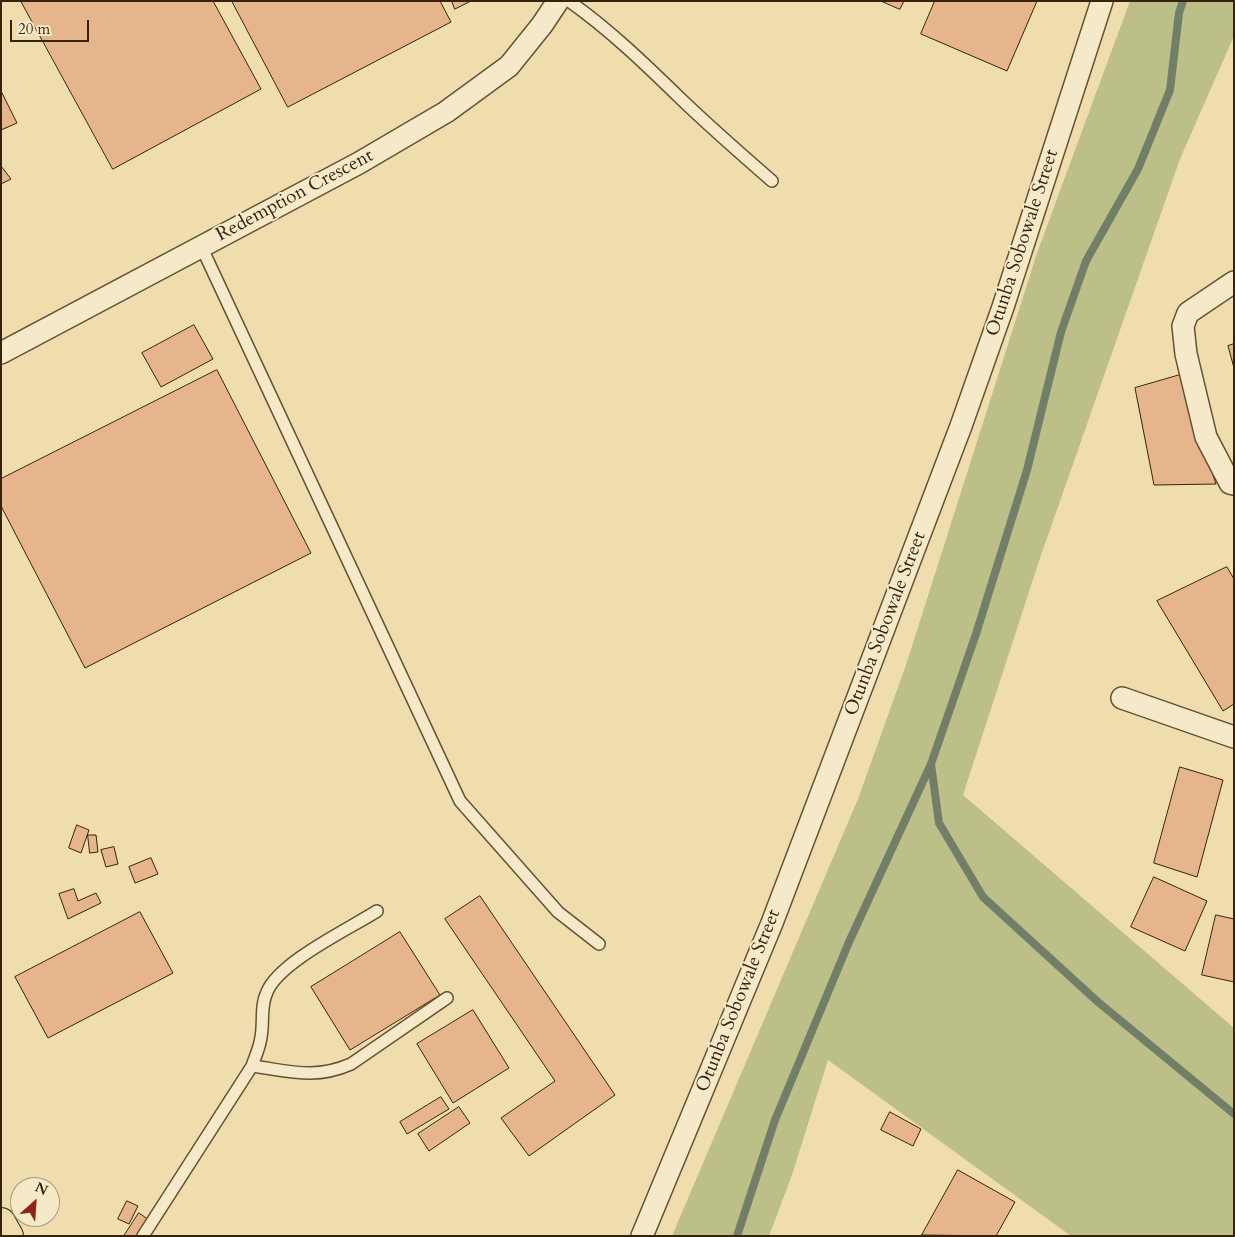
<!DOCTYPE html>
<style>
body{margin:0}
#map{position:relative;width:1235px;height:1237px;overflow:hidden;background:#efddae;font-family:Cardo,serif}
canvas{display:block}
.frame{position:absolute;inset:0;border:2px solid #35230b;pointer-events:none}
.north{position:absolute;left:10px;top:1177px;width:50px;height:50px;box-sizing:border-box;background:#f5e9ca;border:1px solid #a89a7e;border-radius:50%;rotate:26deg;font-size:14px;font-weight:700;line-height:20px;text-align:center;color:#35230b}
.north::after{content:'';display:block;margin:auto;width:18px;height:22px;background:#8f2418;clip-path:polygon(50% 0,100% 100%,50% 72%,0 100%)}
.scale{position:absolute;left:10px;top:20px;width:79px;height:22px;box-sizing:border-box;border:2px solid #35230b;border-top:0;padding-left:6px;font-size:15px;line-height:18px;white-space:nowrap;color:#35230b;-webkit-text-stroke:4px #f5e9ca;paint-order:stroke}
</style>
<div id="map">
<canvas width="1235" height="1237"></canvas>
<div class="frame"></div>
<div class="north">N</div>
<div class="scale">20 m</div>
</div>
<script>
const g = document.querySelector('canvas').getContext('2d');
g.lineJoin = 'round';
function fillPath(path, color) { g.fillStyle = color; g.fill(path, 'evenodd'); }
function stroke(path, color, width, dash) { g.strokeStyle = color; g.lineWidth = width; g.lineCap = dash ? 'butt' : 'round'; g.setLineDash(dash || []); g.stroke(path); }
function drawText(font, color, halo, rows, align = 'center') {
  g.font = font + ' Cardo,serif'; g.lineWidth = 4; g.setLineDash([]); g.textBaseline = 'middle'; g.strokeStyle = halo; g.fillStyle = color; for (const [text, x, y, turn = 0] of rows) {
    g.save(); g.translate(x, y); g.rotate((+turn || 0) * Math.PI / 180); g.textAlign = isNaN(turn) ? turn : align; if (halo) g.strokeText(text, 0, 0); g.fillText(text, 0, 0); g.restore();
  }
}
fillPath(new Path2D(`
 M1130,1H1234V36L1180,159L1039,561L963,795L1234,1028V1236H1071L828,1060L792,1175L769,1236H672L858,799L906,665L1037,253Z`), '#bcc088');
stroke(new Path2D(`
 M931,764L939,823L983,897L1098,1002L1234,1114
 M737,1236L775,1120L849,942L931,764L976,634L1027,470L1061,332L1086,261L1138,169L1170,90L1179,13L1183,1`), '#727f68', 8);
const building = new Path2D(`
 M21,1H213L261,89L113,169Z
 M232,1H440L451,22L288,107Z
 M452,1H471L455,9Z
 M881,1H904L900,9Z
 M935,1H1037L1007,71L921,34Z
 M1,91L17,123L1,130Z
 M1,166L11,179L1,184Z
 M194,325L213,359L161,387L142,353Z
 M1234,344V368L1228,346Z
 M217,370L311,553L85,668L1,506V479Z
 M1180,375L1216,484L1154,485L1135,388Z
 M1227,567L1234,579V704L1223,711L1157,601Z
 M1180,767L1223,780L1197,877L1154,863Z
 M77,825L89,830L81,853L69,848Z
 M88,835H96L98,852L90,853Z
 M114,847L118,864L106,867L101,850Z
 M151,858L158,874L135,883L129,867Z
 M1154,877L1207,901L1185,951L1131,927Z
 M74,889L78,901L96,893L101,903L68,919L59,894Z
 M480,896L615,1095L529,1156L501,1118L555,1081L445,919Z
 M140,912L173,973L48,1038L15,977Z
 M1216,915L1234,919V982L1202,975Z
 M400,932L440,995L350,1050L311,987Z
 M473,1010L509,1068L453,1103L417,1044Z
 M441,1097L449,1109L407,1134L400,1122Z
 M459,1107L470,1123L429,1151L418,1134Z
 M890,1112L921,1129L913,1146L881,1130Z
 M958,1170L1015,1202L996,1236L922,1235Z
 M127,1201L138,1206L129,1224L118,1219Z
 M139,1213L149,1220L139,1236H124Z`);
fillPath(building, '#e7b58b');
stroke(building, '#35230b', 1);
const service = new Path2D(`
 M569,1C610,30 645,64 681,99C710,127 741,154 772,181
 M201,246L460,801L558,912L599,944
 M252,1066C290,1071 314,1080 351,1064L447,998
 M143,1236L252,1066C255,1057 260,1047 261,1037C264,1022 260,1006 267,992C279,962 349,929 377,911`);
const minor = new Path2D(`
 M1234,282L1188,313L1183,326L1186,354L1206,437L1230,483L1234,484
 M1,353L359,163L446,112L509,66L542,25L558,1
 M1122,698L1234,737
 M642,1236L772,923L961,426L1003,307L1102,1`);
const primary = new Path2D(`
 M1,1222L9,1236`);
stroke(service, '#645234', 14);
stroke(minor, '#645234', 24);
stroke(primary, '#35230b', 30);
stroke(service, '#f5e9ca', 11);
stroke(minor, '#f5e9ca', 21);
stroke(primary, '#efddae', 28);
drawText('19px', '#35230b', '#f5e9ca', [
 ["Redemption Crescent",295,196,-28],
 ["Otunba Sobowale Street",1023,243,-72],
 ["Otunba Sobowale Street",886,624,-69],
 ["Otunba Sobowale Street",739,1001,-68]
]);
</script>
